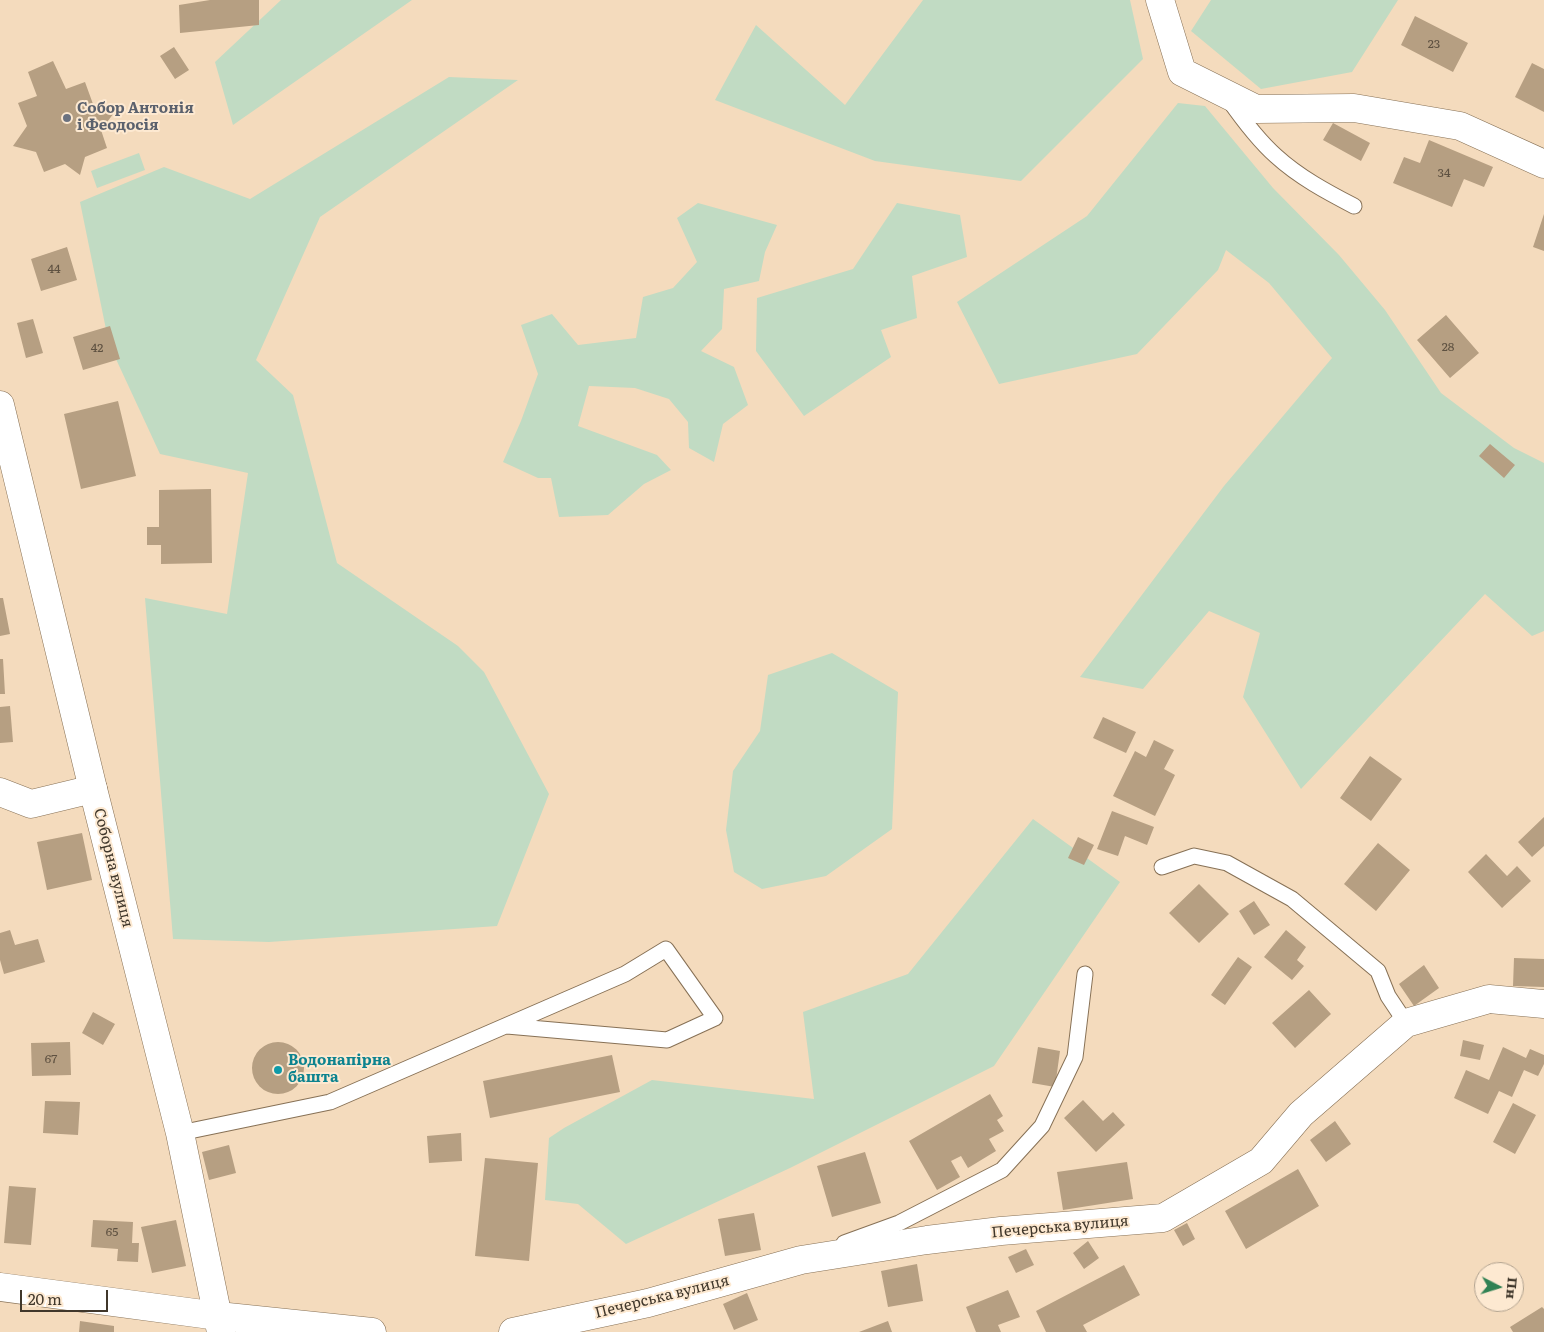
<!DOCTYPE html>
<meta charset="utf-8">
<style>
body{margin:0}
#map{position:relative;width:1544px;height:1332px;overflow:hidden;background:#f4dbbd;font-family:Literata,serif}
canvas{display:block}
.north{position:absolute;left:1474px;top:1262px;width:50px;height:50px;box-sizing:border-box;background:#fde9d1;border:1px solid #b1a28f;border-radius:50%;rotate:95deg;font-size:14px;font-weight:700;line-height:20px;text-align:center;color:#40372b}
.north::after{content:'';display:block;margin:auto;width:18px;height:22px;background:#318254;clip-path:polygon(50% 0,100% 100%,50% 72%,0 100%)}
.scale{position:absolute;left:20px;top:1290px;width:88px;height:22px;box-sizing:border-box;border:2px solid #40372b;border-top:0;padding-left:6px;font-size:15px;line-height:18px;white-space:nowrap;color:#40372b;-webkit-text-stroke:4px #fde9d1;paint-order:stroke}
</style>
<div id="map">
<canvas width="1544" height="1332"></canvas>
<div class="north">Пн</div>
<div class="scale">20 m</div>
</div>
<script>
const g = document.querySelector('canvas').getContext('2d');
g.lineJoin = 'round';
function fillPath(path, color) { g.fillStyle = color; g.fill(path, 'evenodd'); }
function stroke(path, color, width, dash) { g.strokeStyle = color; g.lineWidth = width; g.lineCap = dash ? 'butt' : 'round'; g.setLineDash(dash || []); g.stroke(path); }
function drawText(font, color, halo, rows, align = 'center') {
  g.font = font + ' Literata,serif'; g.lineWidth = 4; g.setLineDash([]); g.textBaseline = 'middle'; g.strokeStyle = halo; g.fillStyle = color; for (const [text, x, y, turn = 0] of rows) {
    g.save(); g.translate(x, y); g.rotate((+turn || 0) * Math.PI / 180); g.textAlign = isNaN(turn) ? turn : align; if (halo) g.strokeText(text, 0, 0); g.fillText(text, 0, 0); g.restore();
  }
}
fillPath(new Path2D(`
 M281,0H412L233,125L215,62Z
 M923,0H1130L1143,59L1021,181L875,161L715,100L756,25L845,105Z
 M1211,0H1398L1352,72L1261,89L1191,31Z
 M449,77L518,80L320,217L256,360L293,395L337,563L458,646L484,672L549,794L497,926L269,942L173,939L145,598L227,614L248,473L160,454L109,344L80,202L164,167L250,199Z
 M1178,103L1205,106L1273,188L1339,255L1385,310L1441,393L1514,448L1544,463V631L1532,636L1485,594L1301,789L1243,697L1260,633L1209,611L1143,689L1080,677L1224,486L1332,358L1269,283L1226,250L1218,270L1137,354L999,384L957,302L1087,216Z
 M139,153L145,170L97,188L91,171Z
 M698,203L777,225L765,252L759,281L724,289L722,329L701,351L734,367L748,405L723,424L714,462L689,448L688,422L669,399L635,388L589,386L578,426L657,455L671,470L644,484L608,515L559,517L551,478H538L503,462L521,421L538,374L521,325L552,314L578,345L636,338L643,297L673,288L697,262L677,218Z
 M897,203L960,215L967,257L912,276L917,318L881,330L891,357L804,416L756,351L757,298L853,269Z
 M832,653L898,692L892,829L826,876L762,889L734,872L726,830L733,771L760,731L768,675Z
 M1033,819L1120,882L994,1066L790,1168L626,1244L578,1204L545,1200L549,1138L564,1128L652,1080L814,1099L803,1012L908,974Z`), '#c1dbc3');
fillPath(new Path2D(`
 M210,0H259V25L180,33L179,5Z
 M1415,16L1468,43L1453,72L1401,45Z
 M174,47L189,70L175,79L160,56Z
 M53,61L66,89L85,82L93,104L117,109L101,130L107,148L85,157L80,175L65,164L44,172L36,152L13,146L27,126L18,103L37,96L28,72Z
 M1532,63L1544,69V112L1515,97Z
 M1333,123L1370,143L1361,161L1323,140Z
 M1429,140L1493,167L1484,187L1464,179L1452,207L1393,183L1404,157L1420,163Z
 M1544,214V251L1533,247Z
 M67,247L77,280L41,291L31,259Z
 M1446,315L1479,353L1450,378L1417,340Z
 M33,319L43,353L26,358L17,323Z
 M110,326L120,359L83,370L73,337Z
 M118,401L136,476L81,489L64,414Z
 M1490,444L1515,465L1504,478L1479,456Z
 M211,489L212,563L161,564V545H147V527H159V490Z
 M0,598H3L10,634L0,636Z
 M0,659H3L5,694H0Z
 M10,706L13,742L0,743V707Z
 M1103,717L1136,732L1126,753L1093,738Z
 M1154,740L1174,750L1164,769L1175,775L1155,816L1113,796L1135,751L1146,757Z
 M1370,756L1402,779L1371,821L1340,798Z
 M1112,811L1154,827L1147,845L1125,836L1118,856L1097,849Z
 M1544,817V846L1532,857L1518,842Z
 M82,833L92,880L47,890L37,842Z
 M1078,837L1094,845L1084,865L1068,858Z
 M1378,843L1410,870L1376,911L1344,884Z
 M1486,854L1507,876L1517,866L1531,881L1502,908L1468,872Z
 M1199,884L1229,914L1199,943L1169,913Z
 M1254,901L1270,925L1254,935L1239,911Z
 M10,930L15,945L38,939L45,962L4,974L0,960V933Z
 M1286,930L1306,947L1297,960L1304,966L1292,980L1264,957Z
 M1238,957L1252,967L1225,1005L1211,995Z
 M1514,958L1544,959V987L1513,986Z
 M1424,965L1439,988L1414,1006L1399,984Z
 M1309,990L1331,1014L1295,1048L1272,1023Z
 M93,1012L115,1024L103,1045L82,1033Z
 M1463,1040L1484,1045L1480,1060L1460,1056Z
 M70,1042L71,1075L32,1076L31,1043Z
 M252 1068a26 26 0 1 1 52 0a26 26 0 1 1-52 0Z
 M1038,1047L1060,1051L1055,1087L1032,1083Z
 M1503,1047L1526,1058L1530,1049L1544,1055V1064L1538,1076L1524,1070L1512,1097L1499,1091L1488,1114L1454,1098L1466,1070L1489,1080Z
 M612,1055L620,1092L490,1118L483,1081Z
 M990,1094L1003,1116L997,1120L1004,1131L989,1139L996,1151L968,1168L961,1156L951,1161L960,1177L937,1190L909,1141Z
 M1083,1100L1103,1121L1113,1112L1125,1125L1096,1152L1064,1118Z
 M45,1101L80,1102L78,1135L43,1133Z
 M1513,1103L1536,1115L1515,1154L1493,1142Z
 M1335,1121L1351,1144L1326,1162L1310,1140Z
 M461,1133L462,1161L429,1163L427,1136Z
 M229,1145L236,1173L209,1180L202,1152Z
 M865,1152L881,1203L832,1217L817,1166Z
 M485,1158L538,1163L529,1261L475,1256Z
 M1127,1162L1133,1199L1063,1210L1057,1172Z
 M1298,1169L1319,1206L1246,1249L1225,1211Z
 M9,1186L36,1188L31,1245L4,1243Z
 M754,1213L761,1250L725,1256L718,1219Z
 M93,1220L133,1222L132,1243H139L138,1262L117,1261L118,1249L91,1247Z
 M176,1220L186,1266L152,1273L141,1227Z
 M1187,1223L1195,1239L1183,1246L1174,1230Z
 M1088,1241L1099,1258L1084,1269L1073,1253Z
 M1026,1249L1034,1265L1016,1273L1008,1257Z
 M917,1264L923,1301L888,1307L881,1271Z
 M1124,1265L1140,1295L1083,1325L1087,1332H1046L1036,1311Z
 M1008,1290L1020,1317L998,1325L1001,1332H976L966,1307Z
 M747,1293L758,1320L734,1330L723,1304Z
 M1542,1307L1544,1309V1332H1513L1510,1327Z
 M80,1321L114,1326V1332H79Z
 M888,1321L892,1332H859Z`), '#b69f82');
const lane = new Path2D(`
 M1229,100C1243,120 1258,140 1276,156C1299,177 1327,192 1354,206
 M1162,867L1194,856L1227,863L1292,899L1378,971L1388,996L1406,1023
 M180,1133L330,1102L625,974L666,949L715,1018L667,1040L507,1026
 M844,1243L899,1223L1002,1170L1042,1126L1075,1057L1085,974`);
const street = new Path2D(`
 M1160,0L1182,72L1256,109L1354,108L1460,126L1544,164
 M0,792L31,804L93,789
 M0,1287L218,1316L372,1332
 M513,1332L648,1303L801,1260L927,1240L1001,1231L1163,1218L1261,1161L1301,1114L1406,1023L1489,999L1544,1004`);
const secondary = new Path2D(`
 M0,405L93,789L180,1133L221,1332`);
stroke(lane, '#877156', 17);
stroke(street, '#877156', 29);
stroke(secondary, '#877156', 29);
stroke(lane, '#fff', 15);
stroke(street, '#fff', 28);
stroke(secondary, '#fff', 28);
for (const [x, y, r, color] of [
 [67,118,5,"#6b7280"],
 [278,1070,5,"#0f9aa8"]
]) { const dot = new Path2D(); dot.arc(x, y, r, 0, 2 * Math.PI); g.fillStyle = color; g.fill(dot); stroke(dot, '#fde9d1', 2); }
drawText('12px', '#5e5141', null, [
 ["23",1434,44],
 ["34",1444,173],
 ["44",54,269],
 ["28",1448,347],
 ["42",97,348],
 ["67",51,1059],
 ["65",112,1232]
]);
drawText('bold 15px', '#5b616d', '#fde9d1', [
 ["Собор Антонія",77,109],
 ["і Феодосія",77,126]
], 'left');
drawText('15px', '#40372b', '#fde9d1', [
 ["Соборна вулиця",113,868,76],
 ["Печерська вулиця",1060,1227,-5],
 ["Печерська вулиця",662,1297,-14]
]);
drawText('bold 15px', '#0d838f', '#fde9d1', [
 ["Водонапірна",288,1061],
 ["башта",288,1078]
], 'left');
</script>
